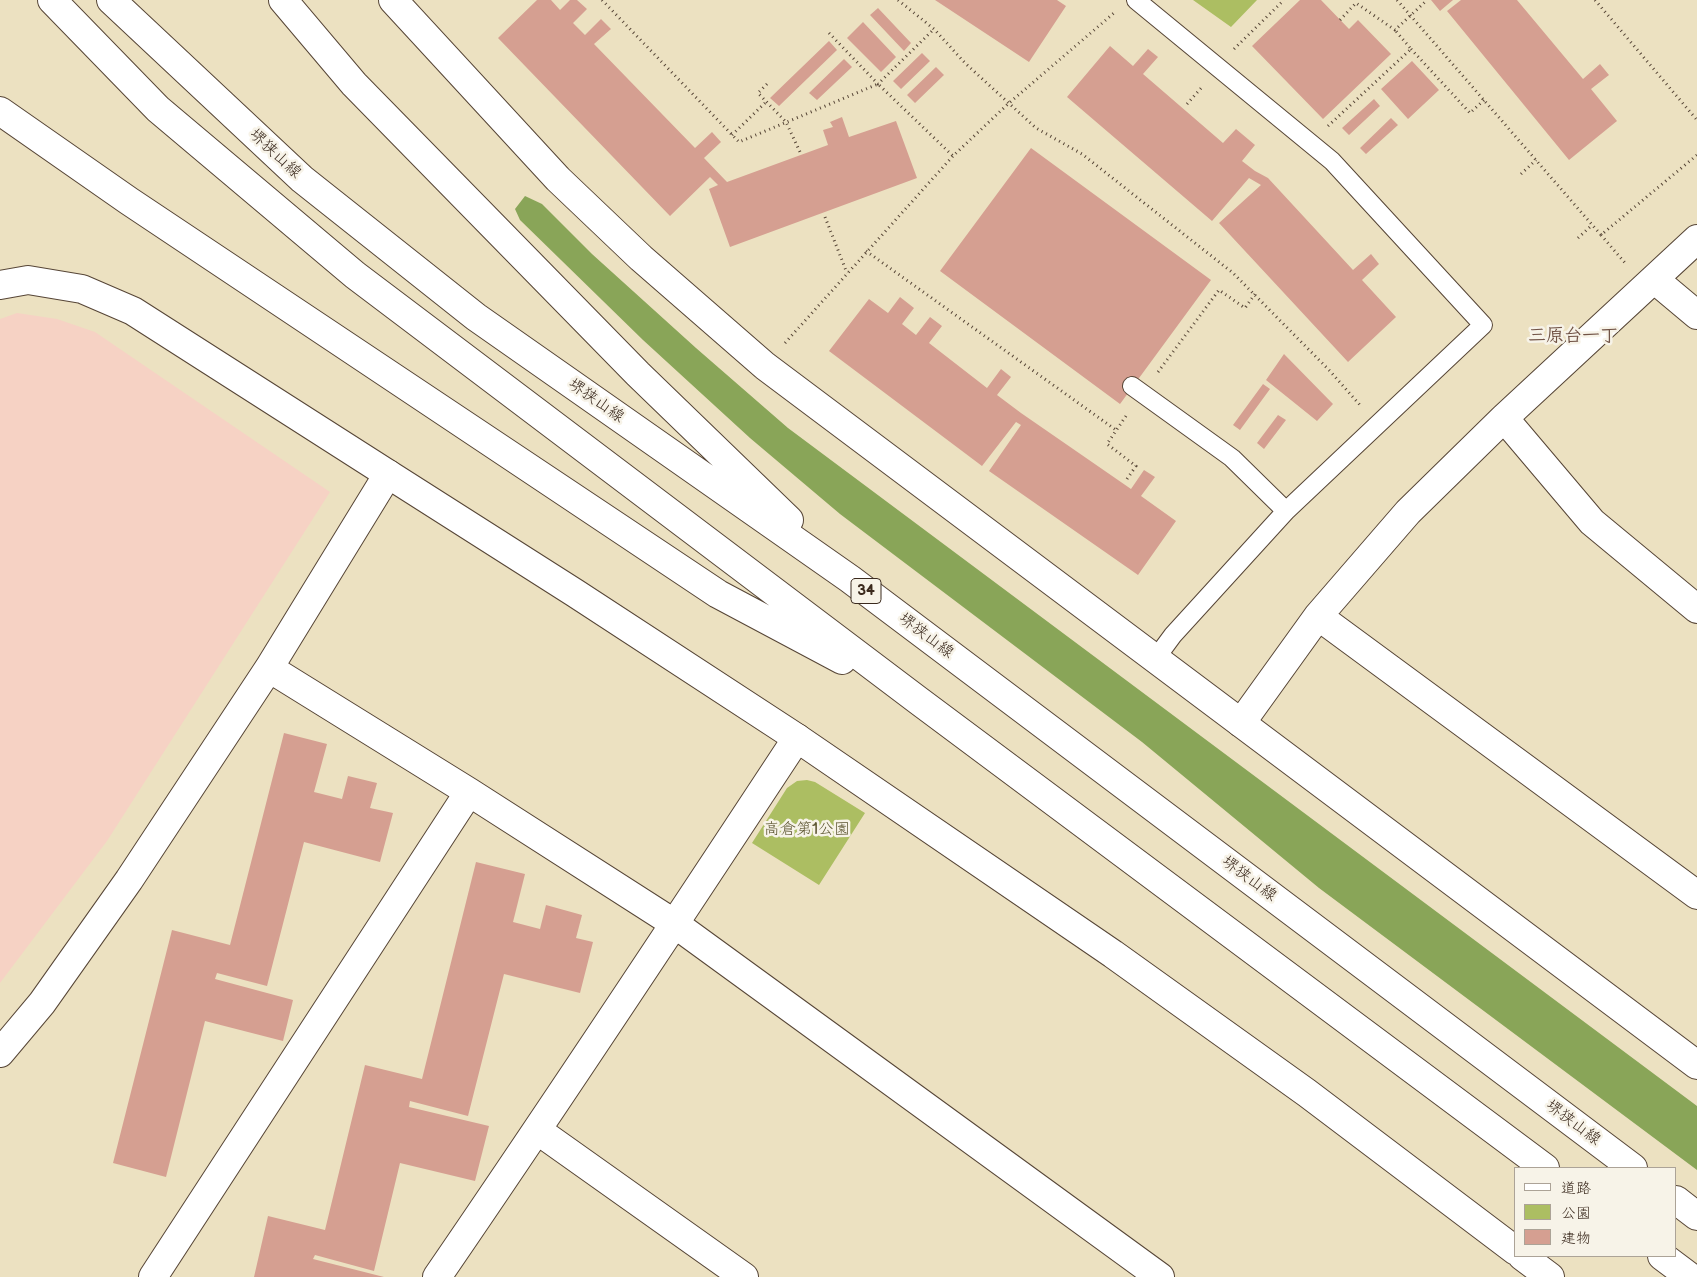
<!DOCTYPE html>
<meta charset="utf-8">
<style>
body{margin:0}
#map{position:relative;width:1697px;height:1277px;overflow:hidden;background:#ece1c1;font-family:"Balsamiq Sans","Klee One",sans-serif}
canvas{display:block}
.legend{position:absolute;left:1514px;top:1167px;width:162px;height:90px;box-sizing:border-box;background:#f7f3e8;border:1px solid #aca397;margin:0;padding:6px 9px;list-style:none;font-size:15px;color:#3b2a1e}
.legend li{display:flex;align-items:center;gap:10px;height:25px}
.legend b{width:25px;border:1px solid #aca397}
</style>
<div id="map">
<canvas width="1697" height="1277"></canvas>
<ul class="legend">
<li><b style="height:6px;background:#fff"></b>道路</li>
<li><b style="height:14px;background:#acbe62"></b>公園</li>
<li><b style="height:14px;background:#d59f91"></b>建物</li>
</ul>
</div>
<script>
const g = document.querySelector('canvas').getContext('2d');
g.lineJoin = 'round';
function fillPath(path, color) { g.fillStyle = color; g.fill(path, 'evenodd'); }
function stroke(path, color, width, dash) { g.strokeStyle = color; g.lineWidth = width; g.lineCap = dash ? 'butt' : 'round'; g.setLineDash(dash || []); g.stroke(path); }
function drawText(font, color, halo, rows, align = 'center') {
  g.font = font + ' "Balsamiq Sans","Klee One",sans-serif'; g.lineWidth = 5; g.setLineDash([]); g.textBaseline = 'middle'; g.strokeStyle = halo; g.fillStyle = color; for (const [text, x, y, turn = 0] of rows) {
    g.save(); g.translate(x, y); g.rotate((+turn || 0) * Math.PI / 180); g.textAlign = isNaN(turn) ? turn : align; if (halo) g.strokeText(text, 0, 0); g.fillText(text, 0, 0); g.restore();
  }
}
fillPath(new Path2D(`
 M17,313L57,319L95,332L330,492L107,841L0,983V319Z`), '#f6d2c4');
fillPath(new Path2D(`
 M1193,0H1257L1231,27Z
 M807,780L815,782L865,813L819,885L752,843L787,788L797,781Z`), '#acbe62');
fillPath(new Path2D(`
 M525,196L542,204L592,254L696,348L788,428L1697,1106V1170L1319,888L1142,742L840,514L750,438L643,340L520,220L515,209Z`), '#89a558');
fillPath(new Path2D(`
 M537,0H551L560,10L570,0H577L587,9L573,23L585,35L601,19L611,29L594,44L695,148L712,132L721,142L704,158L727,182L828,145L823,130L833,127L830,122L842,117L849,137L896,121L917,178L730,247L709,189L718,185L710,177L670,216L498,38Z
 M935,0H1057L1066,6L1029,62Z
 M1300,0H1321L1349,29L1358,20L1391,54L1323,119L1252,46Z
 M1431,0H1453L1440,11Z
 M1461,0H1517L1583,79L1600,64L1609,75L1591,89L1617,121L1569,160L1447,11Z
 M878,8L911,43L904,51L870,15Z
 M863,22L896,57L881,72L847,38Z
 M829,41L837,50L779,106L770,98Z
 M1110,46L1133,66L1148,49L1158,57L1143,74L1223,143L1236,129L1255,145L1242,161L1255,171L1268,178L1353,270L1371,254L1379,264L1362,280L1396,317L1348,362L1219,223L1261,185L1249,178L1212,221L1067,97Z
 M922,53L930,61L901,89L893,81Z
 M844,59L852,67L817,100L809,93Z
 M1412,61L1439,90L1408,119L1381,89Z
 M936,67L944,75L915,103L907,95Z
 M1374,99L1380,106L1349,135L1342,128Z
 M1391,118L1398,125L1366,154L1360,148Z
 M1031,148L1211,280L1120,404L940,271Z
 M900,297L914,308L902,324L916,335L930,317L942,326L929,343L987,388L1001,369L1011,377L997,395L1021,413L1131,489L1144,470L1155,477L1141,496L1176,521L1138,575L989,471L1021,425L1016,422L982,466L829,351L869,299L888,313Z
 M1284,354L1333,404L1317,421L1266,380Z
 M1263,384L1270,389L1240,430L1233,425Z
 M1278,415L1286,420L1264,449L1257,443Z
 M284,733L327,744L314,792L342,799L348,776L377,783L370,808L393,813L380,862L304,842L267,986L217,973L215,979L293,1000L283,1041L205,1021L166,1177L113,1163L172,930L230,945Z
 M476,862L525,874L513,922L540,929L546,905L582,915L576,938L593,942L580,993L504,974L468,1116L410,1101L409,1107L489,1126L475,1181L400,1163L374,1271L315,1255L313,1259L384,1277H254L268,1216L325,1230L365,1065L422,1079Z`), '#d59f91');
const service = new Path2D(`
 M1136,0L1332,161L1483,325L1286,511L1173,635L1156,658
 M1132,386L1232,458L1286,511`);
const minor = new Path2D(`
 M1654,279L1697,315
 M1504,418L1592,522L1697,609
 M1318,616L1697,895
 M269,668L469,792L675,924L1160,1277
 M1241,723L1318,616L1408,512L1504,418L1697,239
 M0,1053L42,1003L129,880L269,668L388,474
 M537,1130L744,1277
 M153,1277L469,792
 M437,1277C559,1099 678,919 797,738`);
const tertiary = new Path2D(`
 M393,0L558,179L641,258L765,366L1697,1065
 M0,285L28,280L82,289L133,311L388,474L575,593L797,738L1113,954L1307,1093L1516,1251
 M1522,1256L1550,1277`);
const primary = new Path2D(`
 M52,0L158,109L355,275L919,701L1545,1168
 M111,0L302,179L476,317L850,579L1633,1168
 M283,0L354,84L638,374L789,520
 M0,111L129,201L718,594L842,660
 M1676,1200L1697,1216
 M1662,1256L1690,1277`);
stroke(service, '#564536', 20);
stroke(minor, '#564536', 30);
stroke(tertiary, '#564536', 30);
stroke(primary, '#564536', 30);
stroke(new Path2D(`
 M602,0L739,142L878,84L953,156
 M898,0L934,29L965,63L1036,128L1082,154L1233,273L1330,371L1360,405
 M1397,0L1601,235L1697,155
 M1595,0L1697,120
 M1340,20L1356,3L1395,30L1425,2
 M829,33L878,84L934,29
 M1234,49L1284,0
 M1411,49L1470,113L1484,100
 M767,84L758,93L786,122L800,152
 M1187,104L1203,86
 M1328,126L1411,49L1395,30
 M732,135L766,102
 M1521,174L1536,160
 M825,217L847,273
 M1601,235L1626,264
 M1578,238L1592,225
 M866,251L1116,430
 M785,343L953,156L1009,103L1114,13
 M1158,372L1219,290L1245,308L1255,294
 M1127,479L1136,466L1107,444L1128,413`), '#564536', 3, [1, 4]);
stroke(service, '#fff', 18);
stroke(minor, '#fff', 28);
stroke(tertiary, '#fff', 28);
stroke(primary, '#fff', 28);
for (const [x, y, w] of [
 [866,591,30]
]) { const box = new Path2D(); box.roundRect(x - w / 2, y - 12.5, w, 25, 4); g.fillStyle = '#f7f3e8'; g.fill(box); stroke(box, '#3b2a1e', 1); }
drawText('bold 15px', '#3b2a1e', null, [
 ["34",866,591]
]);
drawText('16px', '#3b2a1e', '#f7f3e8', [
 ["堺狭山線",275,154,43],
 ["堺狭山線",596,401,35],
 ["堺狭山線",926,636,37],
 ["堺狭山線",1249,879,37],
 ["堺狭山線",1573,1123,37]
]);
drawText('16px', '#5d5632', '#f7f3e8', [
 ["高倉第1公園",807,830]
]);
drawText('bold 18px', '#715346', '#f7f3e8', [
 ["三原台一丁",1573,336]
]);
</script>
